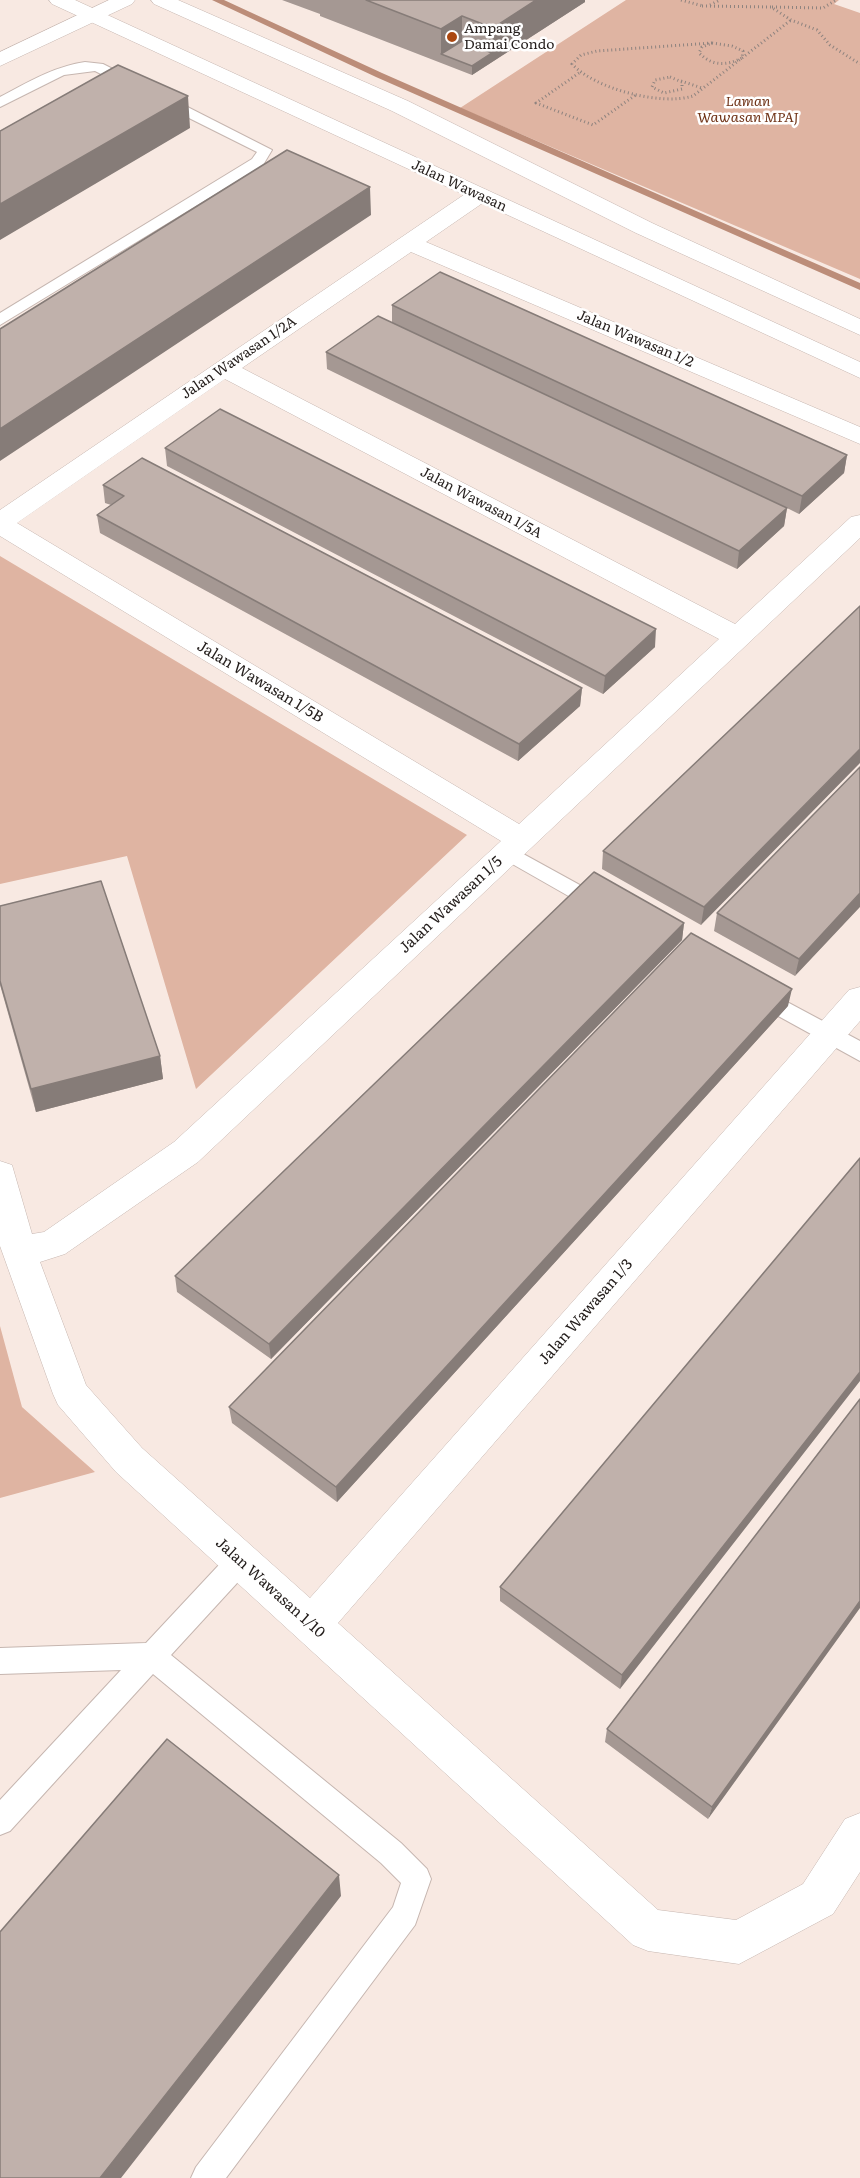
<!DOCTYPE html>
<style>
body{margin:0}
canvas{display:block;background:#f8e9e2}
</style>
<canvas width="860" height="2178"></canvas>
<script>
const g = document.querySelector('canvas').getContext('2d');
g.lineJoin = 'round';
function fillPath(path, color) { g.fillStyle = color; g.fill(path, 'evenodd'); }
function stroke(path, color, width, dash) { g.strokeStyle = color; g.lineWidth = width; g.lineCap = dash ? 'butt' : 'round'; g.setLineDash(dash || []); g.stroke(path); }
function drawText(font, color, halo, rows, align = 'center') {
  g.font = font + ' Literata,serif'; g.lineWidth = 5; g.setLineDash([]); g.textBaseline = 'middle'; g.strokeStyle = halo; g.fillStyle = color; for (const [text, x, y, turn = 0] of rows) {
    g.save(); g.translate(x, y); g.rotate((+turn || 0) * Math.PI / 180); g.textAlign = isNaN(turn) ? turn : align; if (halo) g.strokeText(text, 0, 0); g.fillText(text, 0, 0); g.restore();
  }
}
fillPath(new Path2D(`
 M626,0H839L834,4L860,13V279L460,108Z
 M0,556L467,835L196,1089L127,856L0,884Z
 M0,1326L22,1407L95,1472L0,1498Z`), '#dfb4a2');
fillPath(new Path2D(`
 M212,0H224L382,73L860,283V290L376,77Z`), '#bc8d79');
const lane = new Path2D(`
 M85,62L103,64L272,150L263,165L0,325V313L252,159L257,152L95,71L64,75L0,107V97C28,82 53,67 85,62Z
 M507,845L607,900L611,905L607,910L600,913L593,910L500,857L497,852L500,847Z
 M759,987L860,1041V1061L751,1001L748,995L751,989Z
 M240,1549L249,1552L253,1561L249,1570L171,1655L401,1843L427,1869L431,1879L415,1925L226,2178H191L196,2167L393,1907L401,1883L381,1863L153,1674L10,1831L0,1835V1800L121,1670L0,1674V1648L146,1643L231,1552Z`);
const street = new Path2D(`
 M109,0H135L132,4L0,66V52Z
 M479,188L487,190L490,195L487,200L426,242L860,427V444L411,252L242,368L735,624L851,517L860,515V538L198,1162L65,1254L40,1262L86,1385L142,1448L310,1598L849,990L860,987V1021L338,1623L658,1910L736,1920L803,1884L845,1819L860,1813V1872L833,1914L739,1964L648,1951L633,1945L116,1472L58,1405L53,1394L0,1246V1161L12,1165L32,1234L44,1232L174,1142L501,841L0,536V510L471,190ZM225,379L719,639L519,824L17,523Z`);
const secondary = new Path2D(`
 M49,0H75L860,362V378L52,4Z
 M151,0H178L408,101L652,223L860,319V335L636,233L392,111L154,4Z`);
stroke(lane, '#c6b6b0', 2);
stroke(street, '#c6b6b0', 1);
stroke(secondary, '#c6b6b0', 1);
stroke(new Path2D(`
 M681,0L703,6
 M710,5L720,0
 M702,6L771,7L791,20L817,30L830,45L860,64
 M772,7L823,8L836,0
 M712,43L732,46L743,51L742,58C726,66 712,66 699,53L702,47Z
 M712,43L597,51L581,55L572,64C595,89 661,106 693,96L791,20
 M579,73L536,103L593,125L637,94
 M670,77L682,82V89L664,93L652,87L655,80Z
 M681,81L702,88`), '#8e837f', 3, [1, 3]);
fillPath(lane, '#fff');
fillPath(street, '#fff');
fillPath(secondary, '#fff');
fillPath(new Path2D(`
 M282,0H585V2L472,75L320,16V14Z
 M392,305L847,455L844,473L799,514L787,508L784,526L737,569L327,369L326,352L392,323Z
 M165,448L655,647L603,694L167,466Z
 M103,485L582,688L580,706L518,761L100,533L97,515L111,505L105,503Z
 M860,606L701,925L602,869L603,851Z
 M860,767L795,976L714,931L717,913Z
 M0,906L160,1056L163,1079L36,1112L0,985Z
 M684,923L682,940L271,1359L177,1292L175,1276Z
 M788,1006L337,1502L232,1423L229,1407Z
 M860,1158L620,1689L500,1601V1587Z
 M860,1399L708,1819L605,1742L607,1729Z`), '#a59893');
fillPath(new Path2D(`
 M536,0H585V2L472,75V66L492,53L493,28Z
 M462,16V50L441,54V29Z
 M188,96L190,128L0,240V204Z
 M370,187L371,215L0,461V429Z
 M847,455L844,473L799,514L802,496Z
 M787,508L784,526L737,569L739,551Z
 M656,629L655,647L603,694L605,676Z
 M582,688L580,706L518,761L519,744Z
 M860,749V763L701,925L704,907Z
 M860,893V907L795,976L799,959Z
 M684,923L682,940L271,1359L269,1344Z
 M792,989L788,1006L337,1502L336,1487Z
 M160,1056L163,1079L36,1112L31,1089Z
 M860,1372V1381L620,1689L622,1675Z
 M860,1601V1608L708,1819L712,1807Z
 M339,1875L341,1896L121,2178H100Z`), '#867c78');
const building = new Path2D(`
 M366,0H536L493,28L462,16L441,29Z
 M462,41L492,53L472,66L441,54Z
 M118,65L188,96L0,204V131Z
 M287,150L370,187L0,429V329Z
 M440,272L847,455L802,496L392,305Z
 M378,316L787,508L739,551L326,352Z
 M220,409L656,629L605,676L165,448Z
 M142,458L582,688L519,744L97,515L124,496L103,485Z
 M860,606V749L704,907L603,851Z
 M860,767V893L799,959L717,913Z
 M594,872L684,923L269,1344L175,1276Z
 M101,881L160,1056L31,1089L0,981V906Z
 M691,933L792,989L336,1487L229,1407Z
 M860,1158V1372L622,1675L500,1587Z
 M860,1399V1601L712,1807L607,1729Z
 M167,1739L339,1875L100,2178H0V1932Z`);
fillPath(building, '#c0b1ab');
stroke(building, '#867c78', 1.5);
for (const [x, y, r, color] of [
 [452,37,6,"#ab4811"]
]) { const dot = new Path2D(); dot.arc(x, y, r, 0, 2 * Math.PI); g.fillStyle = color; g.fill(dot); stroke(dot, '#fff', 2); }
drawText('14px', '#231d1b', '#fff', [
 ["Ampang",464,29],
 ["Damai Condo",464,45]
], 'left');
drawText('italic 14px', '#703418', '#fff', [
 ["Laman",748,102],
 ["Wawasan MPAJ",748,118]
]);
drawText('14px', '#231d1b', '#fff', [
 ["Jalan Wawasan",459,186,25],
 ["Jalan Wawasan 1/2",635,339,23],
 ["Jalan Wawasan 1/2A",239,358,-34],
 ["Jalan Wawasan 1/5A",481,503,28]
]);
drawText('15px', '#231d1b', '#fff', [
 ["Jalan Wawasan 1/5B",260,682,31],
 ["Jalan Wawasan 1/5",451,905,-43],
 ["Jalan Wawasan 1/3",586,1312,-49],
 ["Jalan Wawasan 1/10",270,1588,42]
]);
</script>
